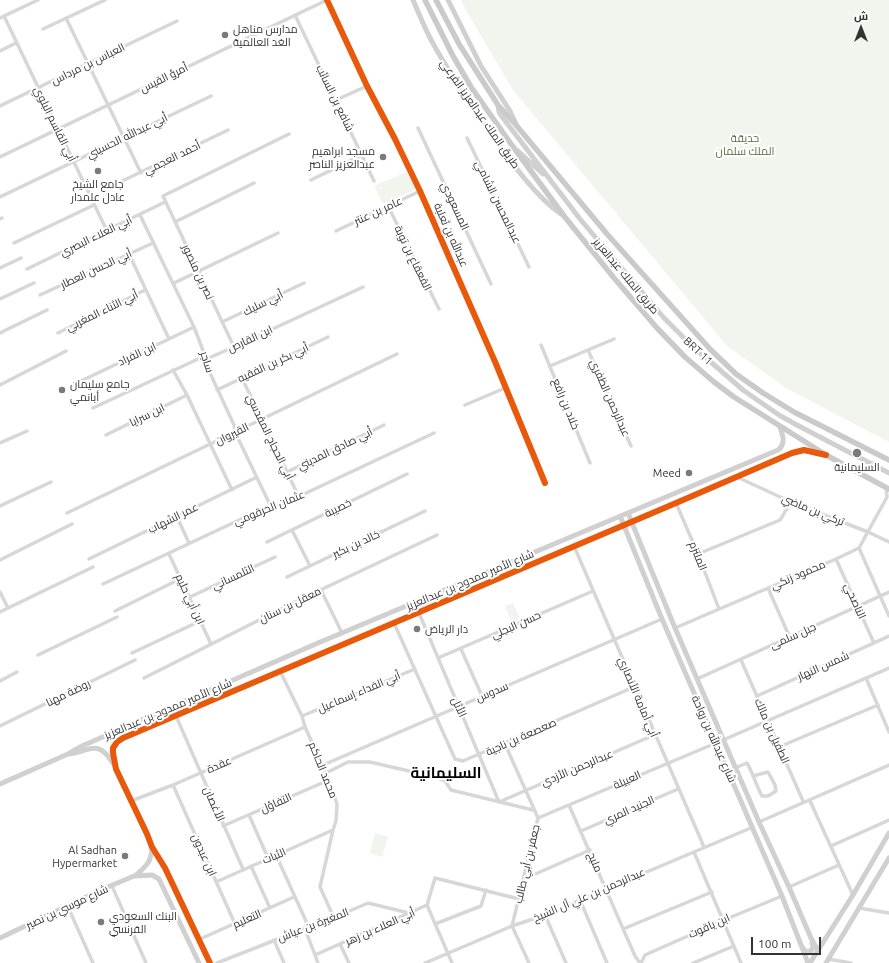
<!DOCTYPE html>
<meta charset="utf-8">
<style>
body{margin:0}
#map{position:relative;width:889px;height:963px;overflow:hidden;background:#fff;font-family:Ubuntu,Cairo,sans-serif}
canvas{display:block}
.north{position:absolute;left:841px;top:8px;width:40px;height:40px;-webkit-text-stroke:3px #fff;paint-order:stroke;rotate:0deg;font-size:11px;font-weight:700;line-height:16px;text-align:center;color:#333}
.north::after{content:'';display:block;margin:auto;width:14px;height:18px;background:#333;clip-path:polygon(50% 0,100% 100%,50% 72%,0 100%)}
.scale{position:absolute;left:751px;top:937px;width:70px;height:18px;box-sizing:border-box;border:2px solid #333;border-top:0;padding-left:5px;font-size:12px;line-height:14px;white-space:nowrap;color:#333;-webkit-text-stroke:3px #fff;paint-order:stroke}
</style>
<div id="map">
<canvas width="889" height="963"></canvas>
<div class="north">ش</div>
<div class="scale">100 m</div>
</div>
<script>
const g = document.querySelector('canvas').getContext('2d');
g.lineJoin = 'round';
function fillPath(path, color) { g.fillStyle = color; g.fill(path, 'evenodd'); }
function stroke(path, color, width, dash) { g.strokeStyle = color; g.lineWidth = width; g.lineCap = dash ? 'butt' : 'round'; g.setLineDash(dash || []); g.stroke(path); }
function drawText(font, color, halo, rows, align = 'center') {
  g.font = font + ' Ubuntu,Cairo,sans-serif'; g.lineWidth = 4; g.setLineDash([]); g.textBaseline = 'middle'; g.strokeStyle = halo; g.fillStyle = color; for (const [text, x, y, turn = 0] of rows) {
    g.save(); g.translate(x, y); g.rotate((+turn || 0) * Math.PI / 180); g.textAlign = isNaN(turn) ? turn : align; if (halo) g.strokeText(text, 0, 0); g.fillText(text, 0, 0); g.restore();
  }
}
fillPath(new Path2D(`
 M461,0H889V442L786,388L727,346L513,90L467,12Z
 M409,171L417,189L383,204L374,186Z
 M513,603L520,619L512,622L505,606Z
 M375,833L388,837L382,857L370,853Z`), '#f1f5ed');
stroke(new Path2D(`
 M327,0L367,86L395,139L420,191L496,364L545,483
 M295,15L374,181
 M4,16L107,231
 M0,18L38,0
 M66,18L141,173
 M43,29L105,0
 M0,51L16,43
 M336,100L367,86
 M0,106L177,21
 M418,128L491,284
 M467,138L529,267
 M0,157L327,0
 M311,180L362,155
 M116,184L228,130
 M0,197L211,96
 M388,206L439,309
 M140,215L194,327L204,353V360L234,425L235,432L272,509
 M0,219L2,218
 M175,222L254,183
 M336,231L420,191
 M14,243L94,205
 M129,254L169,339
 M0,268L21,258
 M27,269L165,202
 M174,283L278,233
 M40,295L153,243
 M0,299L34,283
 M222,322L304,283
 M0,333L47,310
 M58,333L145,290
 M541,345L590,463
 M234,347L163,196L289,134
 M588,350L631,446
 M550,366L614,339
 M173,370L187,395L232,490
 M242,378L299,497
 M81,381L194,327
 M0,385L66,351
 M217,390L328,337
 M465,405L505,388
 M93,408L198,359L204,360L234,347L363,287
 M106,435L187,395
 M0,443L27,431
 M287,472L384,425
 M737,477L791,502L868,532L889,542
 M676,503L698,554L719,609
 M0,506L51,482
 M67,513L397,354
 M177,517L189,543
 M292,530L310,566
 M267,542L407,474
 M574,546L704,847
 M859,548L889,616
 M169,554L211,644
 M698,554L780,520L791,502
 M89,559L257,477
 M836,559L874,643
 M0,560L72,524
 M287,577L425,511
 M103,584L252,514L272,509L434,433
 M768,588L790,638
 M321,590L342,633
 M0,592L8,608
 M190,597L275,557
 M115,611L180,579
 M0,612L93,567
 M419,613L499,802
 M394,623L455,759L463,761L634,687
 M675,628L836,559L859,548L887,497L886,488
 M461,649L482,696
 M132,653L200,621
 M38,655L117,617
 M438,658L593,591
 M741,660L803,801
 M280,671L302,716L305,727L329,780L337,804L336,821L333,830L320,887L334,918
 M144,678L297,601L437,535
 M866,678L889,732
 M697,679L889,592
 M0,681L17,672
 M757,696L889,636
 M176,716L243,869
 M302,716L415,669
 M0,726L135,660
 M723,740L889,668
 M505,744L538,818L512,926L529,963
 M779,747L878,705
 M323,765L662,619
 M735,768L747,763C753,773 756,785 762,796H768L776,791L775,785L768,772L753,776
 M326,773L348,762H370L435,777L445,781L451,790L533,810
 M173,785L235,924
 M131,801L173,785L305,727
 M810,801L853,895
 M499,802L654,735
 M569,805L635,956L640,963
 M249,815L268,858
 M538,818L716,743
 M759,822L889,765
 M223,826L329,780
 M581,831L678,789
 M831,846L889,820
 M694,852L741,963
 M276,855L306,921L307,934L318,963
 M251,866L270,908
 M524,879L590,850
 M216,882L333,830
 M112,886L146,963
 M789,887L839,865
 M580,900L607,963
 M427,905L452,963
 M68,907L93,963
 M859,908L889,913
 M545,915L566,963
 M435,924L481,906L486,890
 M623,929L712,892
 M200,939L294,897
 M274,940L284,963
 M340,944L349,963
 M315,955L427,905L435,878L519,899
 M828,959L851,963
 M217,963L306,928L317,925L368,903L409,913
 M425,963L512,926L545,915L753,827
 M641,963L645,955L724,920L782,896
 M693,963L734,946`), '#d7d7d7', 3.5);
stroke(new Path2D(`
 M413,0C420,16 426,32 435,47C452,78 473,107 493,136C511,162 536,197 561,214
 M448,0L481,66L510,111L516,124
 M498,105L499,112L503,118L580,219L664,318L689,343L743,390L779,415L795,424L889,473
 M518,151L543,174
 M628,513L675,628L759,822L789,887L811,938L818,951
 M620,516L662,619L782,896L808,963
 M68,754C81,754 94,742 105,753C109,756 111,762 115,766
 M0,784L68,754L82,746L318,643L778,450C786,444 783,436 780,427
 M135,876C146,866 151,863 152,848
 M0,938L103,889L134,876L152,875L159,879L199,963
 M803,948L806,952L811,951L813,947L812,943
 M210,963L165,868L152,847L147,834L116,769L113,753V748L117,742L123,738L676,503L792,453L804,450L824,455
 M810,963L853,895L889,833
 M826,963L889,858`), '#d0d0d0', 5);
stroke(new Path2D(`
 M425,0L453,56L471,87L511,144L564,216L614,278L657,328L685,357L714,382L734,397L826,455L889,489
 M436,0L459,44L498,105L516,125L607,234L710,349L736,374L763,393L794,412L889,460`), '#cacaca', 5.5);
stroke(new Path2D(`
 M327,0L367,86L395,139L420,191L496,364L545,483
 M210,963L165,868L152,847L147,834L116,769L113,753V748L117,742L123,738L676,503L792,453L804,450L826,455`), '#e8590c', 6);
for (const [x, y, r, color] of [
 [225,35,4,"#7a7a7a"],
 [383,157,4,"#7a7a7a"],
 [98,171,4,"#7a7a7a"],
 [62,390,4,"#7a7a7a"],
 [857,453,5,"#7a7a7a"],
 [689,473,4,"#7a7a7a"],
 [417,629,4,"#7a7a7a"],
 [125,856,4,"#7a7a7a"],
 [101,922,4,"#7a7a7a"]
]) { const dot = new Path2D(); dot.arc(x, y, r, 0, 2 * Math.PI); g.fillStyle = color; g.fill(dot); stroke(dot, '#fff', 1.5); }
drawText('11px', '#333', '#fff', [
 ["مدارس مناهل",233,29],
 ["الغد العالمية",233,42],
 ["مسجد ابراهيم",375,151,"right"],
 ["عبدالعزيز الناصر",375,164,"right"],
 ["جامع الشيخ",98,184,"center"],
 ["عادل علمدار",98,197,"center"],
 ["جامع سليمان",70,384],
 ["أبانمي",70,397],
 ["السليمانية",857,467,"center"],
 ["Meed",681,473,"right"],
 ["دار الرياض",425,629],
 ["Al Sadhan",117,850,"right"],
 ["Hypermarket",117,863,"right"],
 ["البنك السعودي",109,916],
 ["الفرنسي",109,929]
], 'left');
drawText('11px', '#333', '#fff', [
 ["العباس بن مرداس",88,64,-26],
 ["أمرؤ القيس",164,78,-26],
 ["شافع بن السائب",335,98,64],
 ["طريق الملك عبدالعزيز الفرعي",480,114,55],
 ["أبي القاسم البلوي",55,124,64],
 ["أبي عبدالله الحسيني",127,136,-26],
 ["أحمد العجمي",172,158,-26],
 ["عبدالمحسن الشامي",498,202,64],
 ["المسعودي",455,206,65],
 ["عامر بن عنتر",378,211,-25],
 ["عبدالله بن ثعلبة",451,235,66],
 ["أبي العلاء البصري",96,236,-26],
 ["القعقاع بن توبة",413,258,64],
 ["أبي الحسن العطار",96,269,-25],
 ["نصر بن منصور",198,272,65],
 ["طريق الملك عبدالعزيز",626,276,50],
 ["أبي سليك",263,303,-26],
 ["أبي الثناء المغربي",102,311,-26],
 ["ابن القارص",250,339,-25],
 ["BRT 11",698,351,43],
 ["ابن الفراد",137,354,-25],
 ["ساجر",207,362,72],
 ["أبي بكر بن الفقيه",273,363,-25],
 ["عبدالرحمن الظفري",610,398,66],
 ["خلاد بن رافع",566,404,68],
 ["ابن سرايا",147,415,-26],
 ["القيروان",232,434,-26],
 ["أبي الحجاج المقدسي",270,437,64],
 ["أبي صادق المديني",335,449,-26],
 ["عثمان الحرقومي",269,508,-22],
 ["خصيبة",338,508,-26],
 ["تركي بن ماضي",813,510,22],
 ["عمر الشهاب",173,518,-26],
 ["خالد بن بكير",356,544,-25],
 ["الملتزم",698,556,68],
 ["محمود زنكي",798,575,-23],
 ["التلمساني",233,577,-25],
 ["شارع الأمير ممدوح بن عبدالعزيز",470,580,-23],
 ["ابن أبي حليم",190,599,65],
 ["الناصحي",855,601,66],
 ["معقل بن سنان",290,605,-26],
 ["حسن البجلي",516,625,-24],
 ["جبل سلمى",793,636,-24],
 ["شمس النهار",823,666,-24],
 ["أبي الفداء إسماعيل",359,692,-23],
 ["سدوس",492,692,-23],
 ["روضة مهنا",68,693,-26],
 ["أبي أمامة الأنصاري",638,697,67],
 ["الأثل",459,707,65],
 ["شارع الأمير ممدوح بن عبدالعزيز",168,709,-23],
 ["الطفيل بن مالك",772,731,66],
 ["صعصعة بن ناجية",521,737,-24],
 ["شارع عبدالله بن رواحة",714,739,66],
 ["عقدة",219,765,-24],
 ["عبدالرحمن الأزدي",577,768,-23],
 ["محمد الحاكم",323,770,68],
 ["العبيلة",627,780,-24],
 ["التفاؤل",276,803,-24],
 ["الأغصان",214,804,66],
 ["الجنيد المري",629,810,-24],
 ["ابن عبدون",204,855,66],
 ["الثبات",274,856,-23],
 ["مليح",595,862,67],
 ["جعفر بن أبي طالب",527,864,-77],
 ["عبدالرحمن بن علي آل الشيخ",589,895,-23],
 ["شارع موسي بن نصير",67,907,-25],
 ["التعليم",247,919,-24],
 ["المغيرة بن عياش",313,925,-21],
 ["ابن ياقوت",709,926,-24],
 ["أبي العلاء بن زهر",380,927,-24]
]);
drawText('11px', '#56703f', '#fff', [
 ["حديقة",745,138],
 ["الملك سلمان",745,151]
]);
drawText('bold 15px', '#000', '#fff', [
 ["السليمانية",446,773]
]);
</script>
